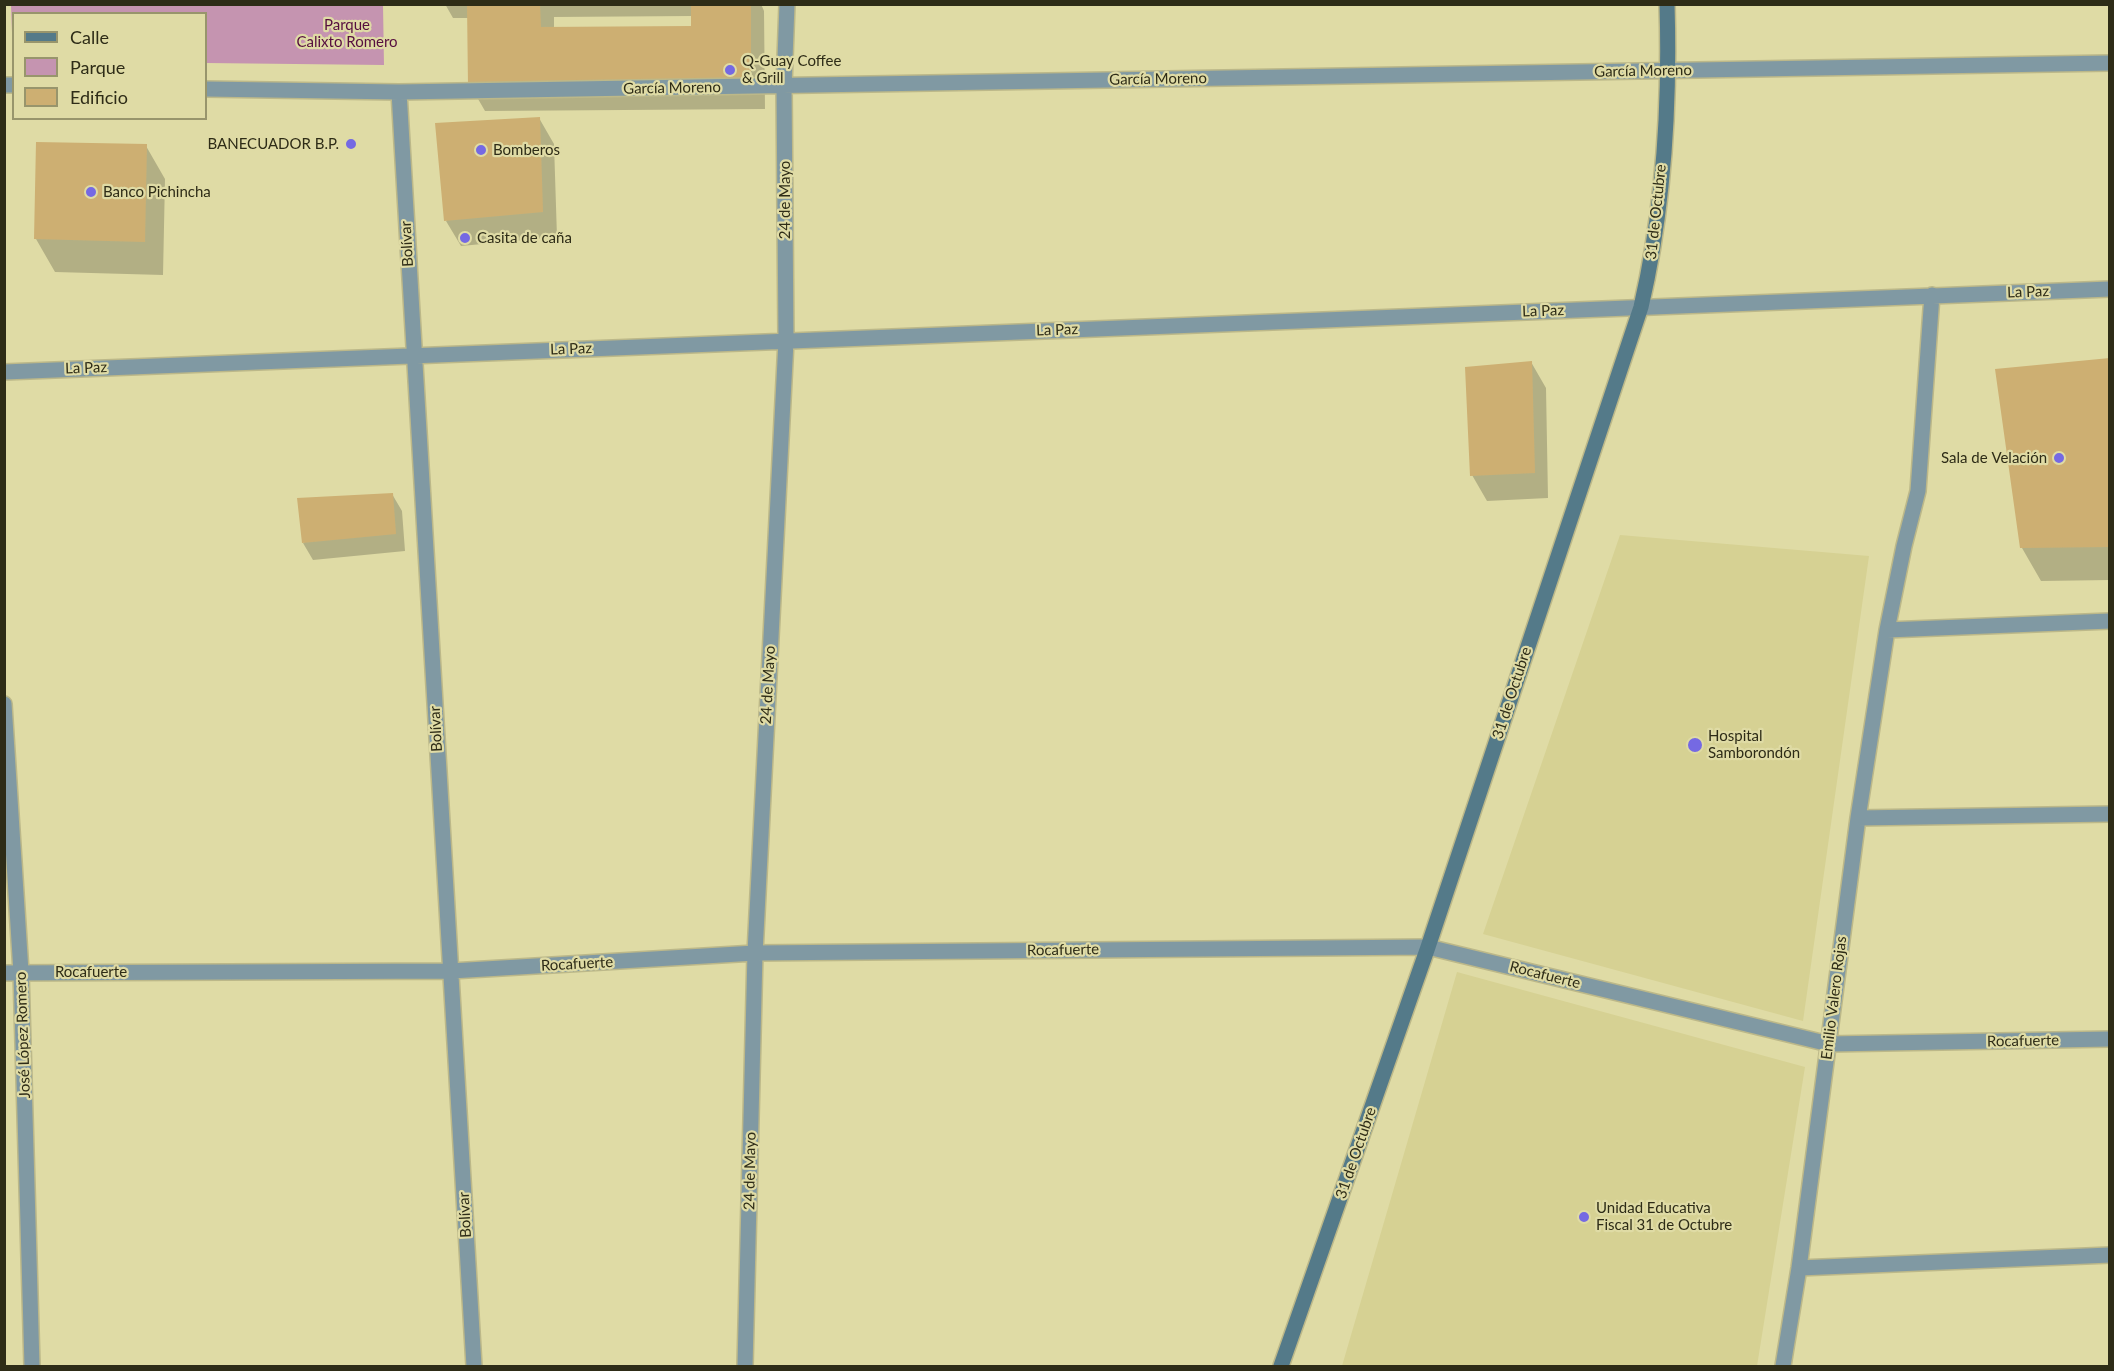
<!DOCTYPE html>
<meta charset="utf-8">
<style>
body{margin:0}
#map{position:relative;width:2114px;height:1371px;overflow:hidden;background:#dfdba5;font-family:Lato,sans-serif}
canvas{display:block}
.frame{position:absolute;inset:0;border:6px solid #2e2c17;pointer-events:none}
.legend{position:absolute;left:12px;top:12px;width:195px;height:108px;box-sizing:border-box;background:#dfdba5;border:2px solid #98956c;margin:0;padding:8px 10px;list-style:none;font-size:18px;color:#2e2c17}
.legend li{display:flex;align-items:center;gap:12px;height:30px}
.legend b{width:30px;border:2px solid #98956c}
</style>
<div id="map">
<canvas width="2114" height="1371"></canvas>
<div class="frame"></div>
<ul class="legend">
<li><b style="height:8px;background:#547a89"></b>Calle</li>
<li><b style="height:16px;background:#c594b0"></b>Parque</li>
<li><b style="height:16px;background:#cdaf72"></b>Edificio</li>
</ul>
</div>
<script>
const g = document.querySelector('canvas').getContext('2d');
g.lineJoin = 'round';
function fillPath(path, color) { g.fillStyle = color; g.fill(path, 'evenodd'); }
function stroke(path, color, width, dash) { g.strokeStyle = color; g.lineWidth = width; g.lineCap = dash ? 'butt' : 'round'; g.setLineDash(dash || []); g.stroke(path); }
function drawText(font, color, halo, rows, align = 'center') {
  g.font = font + ' Lato,sans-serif'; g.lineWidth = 4.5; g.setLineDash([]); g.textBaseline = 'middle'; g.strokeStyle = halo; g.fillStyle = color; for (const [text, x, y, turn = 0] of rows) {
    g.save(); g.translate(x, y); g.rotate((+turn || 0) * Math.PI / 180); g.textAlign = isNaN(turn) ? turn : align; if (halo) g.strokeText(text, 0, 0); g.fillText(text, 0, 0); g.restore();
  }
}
fillPath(new Path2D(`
 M1620,535L1869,556L1803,1021L1483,934Z
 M1457,972L1805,1067L1757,1366H1342Z`), '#d6d193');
fillPath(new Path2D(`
 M11,5H383L384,65L206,63V14H14L13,60Z`), '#c594b0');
fillPath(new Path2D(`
 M445,4H761L764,11L765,109L485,111L470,85L469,18H453ZM692,16L693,28H554V17Z
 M539,118L554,144L557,237L461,246L446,221Z
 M146,146L165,179L163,275L55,272L36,239Z
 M2110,359V580L2041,581L2022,548Z
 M1531,362L1546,388L1548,498L1487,501L1472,475Z
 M392,494L402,511L405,551L313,560L303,543Z`), '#0003');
fillPath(new Path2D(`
 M467,4H540L541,27L691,26V4H751V84L468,86Z
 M540,117L543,212L444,221L435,123Z
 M36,142L147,144L145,242L34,239Z
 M2110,358V547L2020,548L1995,369Z
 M1532,361L1535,473L1470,476L1465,367Z
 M393,493L396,534L302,543L297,498Z`), '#cdaf72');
const street = new Path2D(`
 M4,85H14
 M206,89L399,92L2110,63
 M399,92L474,1366
 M4,372L2110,289
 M1887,630L2110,621
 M4,704L21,972L32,1366
 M1858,818L2110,814
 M4,973L451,971L755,953L1428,947L1829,1044L2110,1039
 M1799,1268L2110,1255
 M745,1366L755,953L786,341L784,86L787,4
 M1783,1366L1799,1268L1858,818L1887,630L1904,546L1918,491L1932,295`);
const secondary = new Path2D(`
 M1281,1366L1428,947L1641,307C1664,209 1670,105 1667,4`);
stroke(street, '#bcb889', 18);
stroke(secondary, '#bcb889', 18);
stroke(street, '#8099a3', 15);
stroke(secondary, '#547a89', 15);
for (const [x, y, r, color] of [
 [730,70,6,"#7569e3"],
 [351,144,6,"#7569e3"],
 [481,150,6,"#7569e3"],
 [91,192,6,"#7569e3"],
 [465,238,6,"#7569e3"],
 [2059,458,6,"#7569e3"],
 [1695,745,8,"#7569e3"],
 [1584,1217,6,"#7569e3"]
]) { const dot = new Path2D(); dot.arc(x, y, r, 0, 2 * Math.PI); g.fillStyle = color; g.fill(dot); stroke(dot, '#dfdba5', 2); }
drawText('15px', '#560e3f', '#dfdba5', [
 ["Parque",347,25],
 ["Calixto Romero",347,42]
]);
drawText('15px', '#2e2c17', '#dfdba5', [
 ["Q-Guay Coffee",742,61],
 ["& Grill",742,78],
 ["BANECUADOR B.P.",339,144,"right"],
 ["Bomberos",493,150],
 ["Banco Pichincha",103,192],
 ["Casita de caña",477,238],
 ["Sala de Velación",2047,458,"right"],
 ["Hospital",1708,736],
 ["Samborondón",1708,753],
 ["Unidad Educativa",1596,1208],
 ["Fiscal 31 de Octubre",1596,1225]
], 'left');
drawText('15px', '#2e2c17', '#dfdba5', [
 ["García Moreno",1643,71,-1],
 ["García Moreno",1158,79,-1],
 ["García Moreno",672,88,-1],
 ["24 de Mayo",785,200,-90],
 ["31 de Octubre",1656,212,-84],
 ["Bolívar",407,244,-93],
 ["La Paz",2028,292,-2],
 ["La Paz",1543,311,-2],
 ["La Paz",1057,330,-2],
 ["La Paz",571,349,-2],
 ["La Paz",86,368,-2],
 ["24 de Mayo",768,685,-87],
 ["31 de Octubre",1512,693,-72],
 ["Bolívar",436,729,-93],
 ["Rocafuerte",1063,950,-1],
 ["Rocafuerte",577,964,-3],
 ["Rocafuerte",91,972],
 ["Rocafuerte",1545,975,14],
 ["Emilio Valero Rojas",1834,998,-83],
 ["José López Romero",23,1035,-92],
 ["Rocafuerte",2023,1041,-1],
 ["31 de Octubre",1356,1153,-71],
 ["24 de Mayo",750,1171,-89],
 ["Bolívar",465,1215,-93]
]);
</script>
